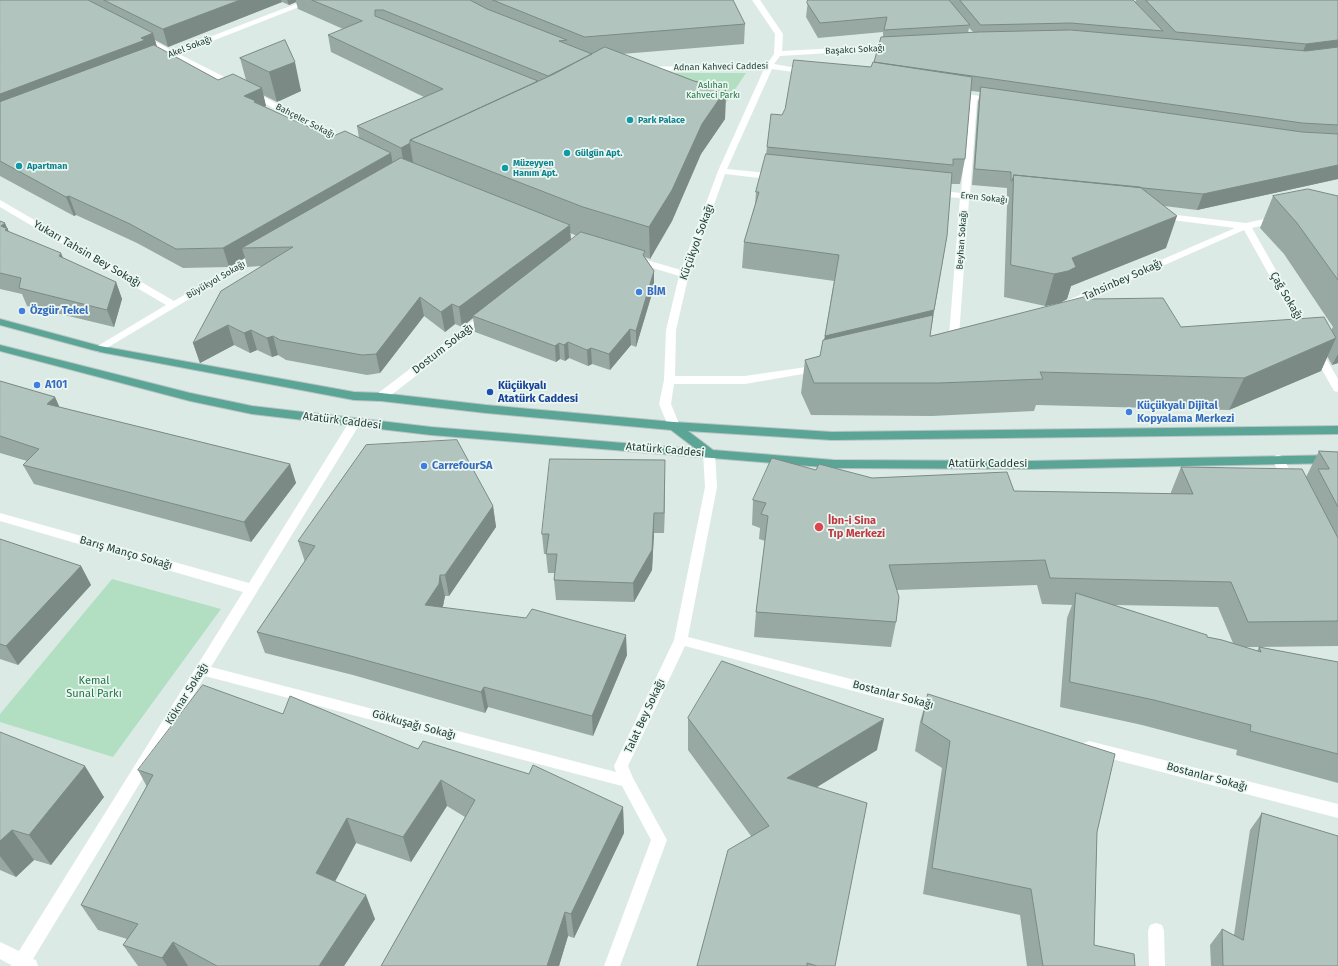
<!DOCTYPE html>
<meta charset="utf-8">
<style>
body{margin:0}
canvas{display:block;background:#dceae5}
</style>
<canvas width="1338" height="966"></canvas>
<script>
const g = document.querySelector('canvas').getContext('2d');
g.lineJoin = 'round';
function fillPath(path, color) { g.fillStyle = color; g.fill(path, 'evenodd'); }
function stroke(path, color, width, dash) { g.strokeStyle = color; g.lineWidth = width; g.lineCap = dash ? 'butt' : 'round'; g.setLineDash(dash || []); g.stroke(path); }
function drawText(font, color, halo, rows, align = 'center') {
  g.font = font + ' "Fira Sans",sans-serif'; g.lineWidth = 3.5; g.setLineDash([]); g.textBaseline = 'middle'; g.strokeStyle = halo; g.fillStyle = color; for (const [text, x, y, turn = 0] of rows) {
    g.save(); g.translate(x, y); g.rotate((+turn || 0) * Math.PI / 180); g.textAlign = isNaN(turn) ? turn : align; if (halo) g.strokeText(text, 0, 0); g.fillText(text, 0, 0); g.restore();
  }
}
fillPath(new Path2D(`
 M622,73H746L720,112Z
 M112,579L221,609L113,757L0,722V714Z`), '#b2dfc1');
const major = new Path2D(`
 M0,319L100,346L354,392L381,393L486,405L674,422L832,432L1338,426V434L832,440L688,431L713,450L834,460L1030,461L1338,455V463L1030,469L834,468L431,435L252,414L190,401L0,351V345L190,393L252,406L431,427L696,449L671,430L486,413L381,401L354,400L100,352L0,325Z`);
stroke(major, '#bbc4c2', 2);
fillPath(new Path2D(`
 M306,0H317L179,54L351,141L352,143L351,145H345L172,56L166,57V53L138,38L139,36H145L173,51Z
 M752,0H760L783,34L782,51L894,45L898,47L894,49L780,56L774,64L808,70L812,72L808,74L772,69L727,169L777,174L782,177L777,180L725,174L689,274L676,330L675,376H745L820,365L824,366L825,368L824,370L820,371L745,384H674L671,404L680,426L678,429H670L668,426L659,404L664,380L666,330L679,276L630,261L628,259L633,256L681,270L718,171L764,69L645,71L641,69L645,67L767,64L774,54L775,34Z
 M952,92L994,98L998,100L994,102L977,100L970,194L1024,199L1029,202L1024,205L969,199L959,336L954,339L949,336L960,198L934,196L929,193L934,190L961,193L969,99L952,96Z
 M0,200L174,301L257,252H263L265,254L100,352L96,351L95,349L96,347L166,305L0,207Z
 M1159,213L1246,223L1278,216L1281,217L1283,219L1281,221L1252,228L1311,332L1310,334L1306,335L1301,332L1244,230L1074,305H1066L1065,303L1066,301L1235,228L1156,218L1154,216L1156,214Z
 M486,313L491,316L490,318L385,400H377L375,397L377,394L482,314Z
 M1316,347L1320,348L1338,379V392L1334,391L1311,350Z
 M355,418L359,419L361,422L211,667L616,772L614,766L674,640L705,487L703,453L705,450H713L715,453L717,487L688,637L940,702L945,704L947,708L945,712L940,714L685,646L628,766L633,778L667,840L620,966H604L651,840L622,786L205,676L33,959L36,960L38,966H11V965L0,959V942L19,951L243,592L0,521V513L249,583L351,419Z
 M1278,455L1282,456L1284,459L1296,483L1294,486L1290,487L1286,486L1284,483L1272,459L1274,456Z
 M1089,741L1338,804V818L1089,753L1084,751L1082,747L1084,743Z
 M1156,923L1162,925L1164,931L1165,966H1149L1148,931L1150,925Z`), '#fff');
fillPath(major, '#5ba597');
fillPath(new Path2D(`
 M0,0H733L745,24L744,44L622,54L694,81L726,89L725,119L701,154L672,221L650,259L645,257L654,271V287L636,347L631,345L610,370L592,364L588,366L569,358L565,361L560,359L556,362L475,332L473,318L462,327L455,324L445,332L424,316L380,373L367,375L286,360L278,355L272,357L257,350L250,353L234,345L200,363L193,343L261,266L247,267L245,258L229,267L183,268L137,243L76,215L74,216L0,176ZM282,2L289,5L296,2L298,9L343,29L328,35L331,52L424,97L357,126L359,138L331,137L264,107L266,106L263,95L277,102L301,91L285,40L240,58L246,80H218L157,47L155,40L168,47ZM570,233L577,236L571,240Z
 M808,0H1133L1135,2L1136,0H1338V179L1197,210L1164,206L1166,248L1071,286L1067,299L1060,303L1045,306L1004,297L1007,206L1009,197L1007,196V188L972,185L978,102L980,92L971,91L965,159L960,184H951L947,236L930,336L1091,299L1181,327L1331,330L1333,327L1284,254L1260,228L1273,196H1338V363L1332,365L1327,356L1321,371L1229,410L1036,405L1034,411L932,416L811,415L801,393L805,360L820,356L824,340L834,281L742,268L744,242L755,205L756,192L766,154L767,147L782,115L871,67L874,62L883,37V32L818,38L806,17ZM969,28L973,32L968,33Z
 M0,221L9,232L63,258L116,282L122,299L114,327L27,306L22,294L0,289Z
 M0,381L55,397L59,407L290,464L296,483L251,542L34,484L23,465L27,461L0,453Z
 M1319,451L1338,452V646L1259,647L1338,662V783L1236,755L1237,750L1142,725L1060,707L1067,618L1072,605L1042,604L1037,585L897,590L896,622L891,647L754,637L756,612L765,541L759,539L760,528L752,525L753,500L816,470L872,478L1014,491L1171,494V492L1181,467L1306,477ZM1115,605L1218,607L1233,643L1207,637ZM1245,647H1259L1257,651Z
 M665,480L664,533H654L652,570L634,602L556,600L554,580L555,573H548L546,554H544L542,534Z
 M493,506L496,527L449,596H445L443,606L442,607L627,655L593,736L488,707L485,713L353,675L265,653L257,632L305,562L298,541Z
 M0,539L81,566L91,585L18,665L0,659Z
 M928,694L1097,832L1094,945L1135,966H1027L1020,915L923,894L942,768L915,751L920,722Z
 M283,714L418,749L623,807L624,833L574,938L568,936L559,966H381L465,817L447,806L411,862L356,843L335,881L375,919L344,966H138L123,945L127,939L98,930L81,905L147,787L138,770Z
 M688,718L877,750L817,787L835,966H697L751,836L688,750Z
 M0,732L104,797L51,865L34,860L16,877L0,870Z
 M1262,813L1338,966H1211L1210,945L1222,929L1234,935L1250,830Z`), '#98a9a3');
fillPath(new Path2D(`
 M240,0H281L282,2L168,47L163,29Z
 M287,0H296V2L289,5Z
 M153,33L158,51L0,114V94Z
 M1338,40V55L1300,58L1306,44Z
 M295,62L301,91L277,102L269,72Z
 M262,88L266,106L258,110L244,96Z
 M726,89L725,119L701,154L672,221L650,259L649,227L702,124Z
 M410,143L413,162L404,166L401,148Z
 M391,153L394,172L242,248L245,258L229,267L223,248Z
 M1338,165V179L1197,210L1203,194Z
 M69,196L76,215L74,216L66,197Z
 M1177,216L1166,248L1071,286L1067,299L1060,303L1045,306L1054,274L1072,258Z
 M5,223L15,246L1,226Z
 M570,225L571,243L473,316V318L462,327L459,307Z
 M61,253L69,271L59,256Z
 M654,271V287L636,347V331Z
 M116,282L122,299L114,327L107,310Z
 M420,297L424,316L380,373L376,354Z
 M452,304L455,324L445,332L441,312Z
 M934,310L929,337L821,363L825,336Z
 M228,325L234,345L200,363L193,343Z
 M630,329L631,345L610,370L609,354Z
 M251,330L257,350L250,353L244,333Z
 M273,336L278,355L272,357L267,338Z
 M1336,338L1321,371L1229,410L1244,378Z
 M568,342L569,358L565,361L564,345Z
 M559,343L560,359L556,362L555,346Z
 M591,348L592,364L588,366L587,350Z
 M1338,354V363L1332,365Z
 M55,397L64,417L47,404Z
 M665,460V480L664,533V513Z
 M290,464L296,483L251,542L244,522Z
 M493,506L496,527L449,596L445,575Z
 M654,513V533L652,570L634,602L633,583Z
 M81,566L91,585L18,665L6,646Z
 M440,575L445,596L443,606L430,626L425,605Z
 M626,635L627,655L593,736L592,716Z
 M484,687L488,707L485,713L481,692Z
 M884,719L877,750L783,808L787,778Z
 M85,766L104,797L51,865L29,835Z
 M441,780L447,806L411,862L403,837Z
 M623,807L624,833L574,938L571,914Z
 M347,818L356,843L326,898L316,873Z
 M12,830L34,860L16,877L0,856V841Z
 M366,895L375,919L344,966H319Z
 M565,912L568,936L559,966H547Z
 M173,942L188,966H167L162,958Z`), '#7c8a85');
const building = new Path2D(`
 M0,0H88L153,33L141,38L145,40L0,94Z
 M104,0H240L163,29Z
 M312,0H470L487,9L567,40L559,41L592,54L548,76L383,10H375V16L538,81L410,140V143L401,148L357,126L443,89L328,35L362,21Z
 M493,0H733L745,24L585,37Z
 M808,0H949L970,25L884,30L887,17L820,23L807,3Z
 M960,0H1133L1163,31L1071,23L981,25Z
 M1146,0H1338V40L1306,44L1176,32Z
 M1071,30L1306,51L1338,47V125L1302,123L874,62L881,37L979,32Z
 M285,40L295,62L269,72L240,58Z
 M154,45L218,80L233,74L262,88L244,96L256,101L254,102L331,137L345,131L391,153L223,248L176,249L130,224L69,196L66,197L0,161V102Z
 M605,47L694,81L726,89L702,124L672,190L649,227L583,207L410,140L554,74Z
 M794,60L871,67L873,62L972,77L965,159H953V165L767,147L771,114L782,115L785,109Z
 M981,87L1302,132L1338,134V165L1203,194L1014,175L1012,181H1011V172L975,169Z
 M766,154L952,173L947,236L934,310L825,336L839,255L744,242L759,192H756Z
 M401,158L570,225L459,307L452,304L441,312L420,297L376,354L362,355L280,340L273,336L267,338L251,330L244,333L228,325L193,343L221,291L293,247L242,248Z
 M1014,175L1140,187L1177,216L1072,258L1076,267L1068,271L1054,274L1011,265Z
 M1308,189L1338,196V280L1297,223L1273,196Z
 M0,221L5,223L1,226L8,229L5,230L61,253L59,256L116,282L107,310L19,288L21,278L0,273Z
 M581,232L645,251L643,255L654,271L636,331L630,329L609,354L591,348L587,350L568,342L564,345L559,343L555,346L473,316Z
 M1089,296L1091,299L1163,298L1181,327L1324,317L1336,338L1244,378L1040,372L1043,379L939,383H814L805,360L820,356L823,340L933,315L930,336Z
 M0,381L55,397L47,404L290,464L244,522L23,465L39,449L0,436Z
 M457,440L493,506L445,575H440L439,584L425,605L526,618L532,609L626,635L592,716L484,687L481,692L347,655L257,632L315,546L298,541L366,445Z
 M1319,451L1338,452V507L1318,469H1329Z
 M772,458L816,470L819,464L872,478L1007,472L1014,491L1193,494L1181,467L1302,469L1338,538V621L1248,622L1231,582L1050,578L1045,560L889,565L899,597L896,622L756,612L768,516L761,514L766,503L753,500Z
 M550,459L665,460L664,513H654L652,550L633,583L554,580L557,554H546L549,534H542Z
 M0,539L81,566L6,646L0,644Z
 M1076,593L1207,635V637L1222,640L1261,652L1259,647L1338,662V754L1250,731L1251,725L1154,700L1070,682Z
 M722,661L884,719L787,778L867,803L835,966H817L807,963V966H697L728,850L769,826L688,718Z
 M203,685L283,714L290,696L418,749L423,741L529,774L533,765L623,807L571,914L565,912L547,966H381L475,800L441,780L403,837L347,818L316,873L366,895L319,966H217L173,942L162,958L123,945L138,924L81,905L153,775L138,770Z
 M928,694L1115,754L1097,832L1094,945L1134,954L1135,966H1043L1031,889L932,868L950,741L922,723Z
 M0,732L85,766L29,835L12,830L0,841Z
 M1262,813L1338,836V966H1223L1222,929L1243,940Z`);
fillPath(building, '#b1c5be');
stroke(building, '#7c8a85', 1);
for (const [x, y, r, color] of [
 [630,120,4,"#0f9aa8"],
 [567,153,4,"#0f9aa8"],
 [19,166,4,"#0f9aa8"],
 [505,168,4,"#0f9aa8"],
 [639,292,4,"#3f7fe0"],
 [22,311,4,"#3f7fe0"],
 [37,385,4,"#3f7fe0"],
 [490,392,4,"#1a4fb4"],
 [1129,412,4,"#3f7fe0"],
 [424,466,4,"#3f7fe0"],
 [819,527,5,"#e0444e"]
]) { const dot = new Path2D(); dot.arc(x, y, r, 0, 2 * Math.PI); g.fillStyle = color; g.fill(dot); stroke(dot, '#edf7f2', 1.5); }
drawText('9px', '#1d3b35', '#edf7f2', [
 ["Akel Sokağı",190,47,-21],
 ["Başakcı Sokağı",855,50,-3],
 ["Adnan Kahveci Caddesi",721,67,-1],
 ["Bahçeler Sokağı",305,121,27],
 ["Eren Sokağı",984,198,6],
 ["Beyhan Sokağı",962,240,-86],
 ["Büyükyol Sokağı",216,280,-30]
]);
drawText('9px', '#237648', '#edf7f2', [
 ["Aslıhan",713,85],
 ["Kahveci Parkı",713,95]
]);
drawText('bold 9px', '#0d838f', '#edf7f2', [
 ["Park Palace",638,120],
 ["Gülgün Apt.",575,153],
 ["Müzeyyen",513,163],
 ["Hanım Apt.",513,173],
 ["Apartman",27,166]
], 'left');
drawText('11px', '#1d3b35', '#edf7f2', [
 ["Küçükyol Sokağı",697,242,-70],
 ["Yukarı Tahsin Bey Sokağı",87,254,30],
 ["Tahsinbey Sokağı",1123,280,-24],
 ["Çağ Sokağı",1286,296,60],
 ["Dostum Sokağı",443,349,-38],
 ["Atatürk Caddesi",342,421,7],
 ["Atatürk Caddesi",665,450,5],
 ["Atatürk Caddesi",988,464],
 ["Barış Manço Sokağı",126,553,16],
 ["Köknar Sokağı",187,694,-58],
 ["Bostanlar Sokağı",893,695,15],
 ["Talat Bey Sokağı",645,716,-65],
 ["Gökkuşağı Sokağı",414,725,15],
 ["Bostanlar Sokağı",1207,777,15]
]);
drawText('bold 11px', '#366cbe', '#edf7f2', [
 ["BİM",647,292],
 ["Özgür Tekel",30,311],
 ["A101",45,385],
 ["Küçükyalı Dijital",1137,406],
 ["Kopyalama Merkezi",1137,419],
 ["CarrefourSA",432,466]
], 'left');
drawText('bold 11px', '#164399', '#edf7f2', [
 ["Küçükyalı",498,386],
 ["Atatürk Caddesi",498,399]
], 'left');
drawText('bold 11px', '#be3a42', '#edf7f2', [
 ["İbn-i Sina",828,521],
 ["Tıp Merkezi",828,534]
], 'left');
drawText('11px', '#237648', '#edf7f2', [
 ["Kemal",94,681],
 ["Sunal Parkı",94,694]
]);
</script>
